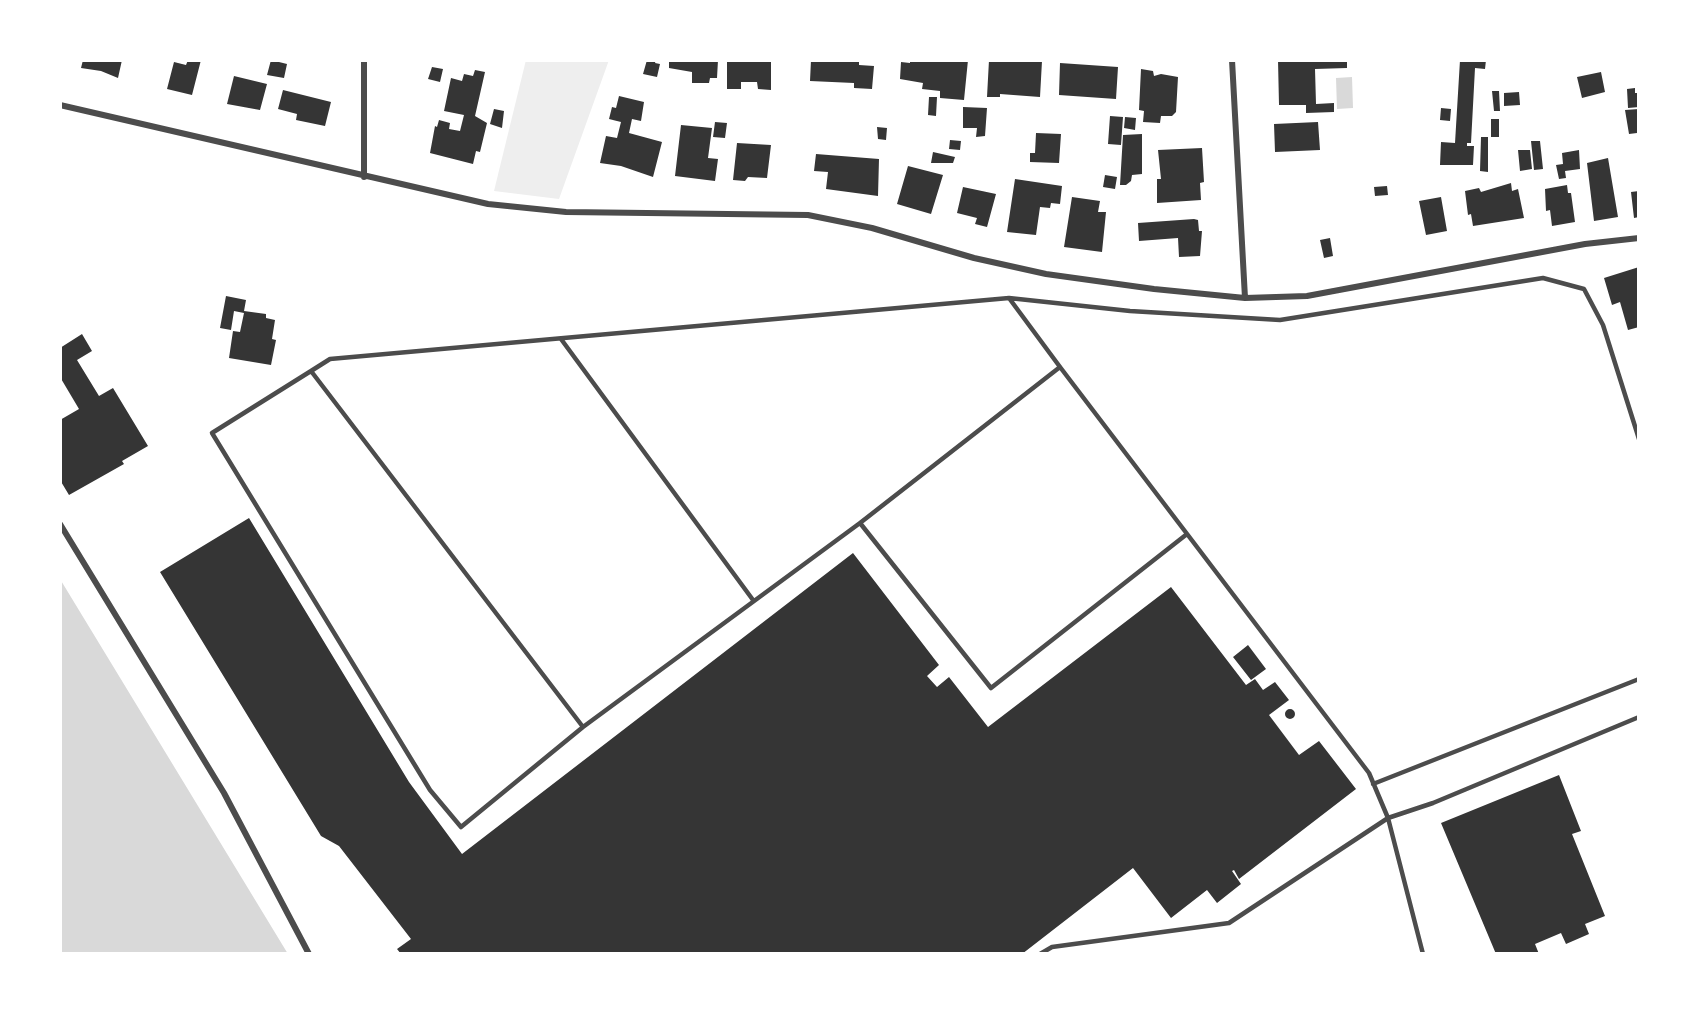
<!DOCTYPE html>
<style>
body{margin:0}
#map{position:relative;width:1699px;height:1014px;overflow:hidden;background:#fff;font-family:Barlow,sans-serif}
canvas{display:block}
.frame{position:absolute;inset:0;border:62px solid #fff;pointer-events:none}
</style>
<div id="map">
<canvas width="1699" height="1014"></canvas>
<div class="frame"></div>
</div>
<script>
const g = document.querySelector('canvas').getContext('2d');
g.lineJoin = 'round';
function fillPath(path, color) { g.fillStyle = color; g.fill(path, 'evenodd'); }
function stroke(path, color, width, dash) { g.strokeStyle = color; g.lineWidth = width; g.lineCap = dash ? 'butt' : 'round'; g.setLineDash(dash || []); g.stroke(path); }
fillPath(new Path2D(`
 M526,60H609L559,199L494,191Z`), '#eee');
fillPath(new Path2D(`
 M1352,77L1353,108L1337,109L1336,78Z
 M60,579L288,954H60Z`), '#d9d9d9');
fillPath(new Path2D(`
 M83,60H122L118,78L101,71L81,68Z
 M188,60H201L192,95L167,89L174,62L186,65Z
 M271,60L287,64L284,78L267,75Z
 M647,60H656L655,63L660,64L657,77L643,74Z
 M669,60H718L717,78H710L709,83H692V72L669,68Z
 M727,60H771V90L758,89L757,82H741V89H727Z
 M811,60H859V65L874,66L872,89L854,88V83L810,81Z
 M910,60H968L964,100L940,98V91L922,89L923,83L900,79L901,62L910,63Z
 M989,60L1042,61L1040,97L1000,94V97H987Z
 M1278,60H1347V68L1315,69L1316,104L1334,103V112L1306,113V105H1279Z
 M1460,60H1486L1485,69L1475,68L1471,143H1467V146H1474L1473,165H1440L1441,142L1455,143Z
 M1060,63L1118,67L1116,99L1059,95Z
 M432,67L443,69L440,82L428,79Z
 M1141,69L1153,71L1154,76L1161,74L1178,77L1176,112L1172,116H1161L1160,123L1143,122L1144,111L1139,110Z
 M475,70L485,72L475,116L487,123L480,152L476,151L473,164L430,153L435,126L437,127L439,120L450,123L449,129L460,131L464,115L444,111L451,78L462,81L464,74L473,76Z
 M1601,72L1605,92L1582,98L1577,77Z
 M234,76L267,84L260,110L227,104Z
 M1635,88V93H1639V107L1628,108L1627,89Z
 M283,90L331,102L325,126L296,120L297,114L278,109Z
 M1492,91H1499L1500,111H1494Z
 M1519,92L1520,105L1504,106V93Z
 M619,96L644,102L641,121L632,119L629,133L662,142L653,177L621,166L600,163L606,136L617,138L621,122L609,119L612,107L616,108Z
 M929,97H937L936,116L928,115Z
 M963,107L987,108L985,136L976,137L977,128H963Z
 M1441,108L1451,109L1450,121L1440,120Z
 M494,109L504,111L502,128L490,124Z
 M1639,109L1637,133L1629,134L1625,110Z
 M1110,116L1123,117L1121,145L1108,144Z
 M1125,117L1136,118L1135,130L1124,128Z
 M1491,119H1499V137H1491Z
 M715,122L727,123L725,138L713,137Z
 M1318,122L1320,150L1275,152L1274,124Z
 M681,125L712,128L708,158L718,159L715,181L675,176Z
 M877,127L887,128L886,140L878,139Z
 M1036,133L1061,134L1059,163L1030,162V153H1035Z
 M1142,134V174L1132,175L1131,181L1126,185H1120L1123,135Z
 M1481,137H1488V172L1480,171Z
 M950,140L961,141L960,150L949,149Z
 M1531,141H1540L1543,169L1534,170Z
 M737,143L771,145L767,178L748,177L745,181L733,180Z
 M1202,148L1204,182L1200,183L1201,200L1157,203V179H1161L1158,150Z
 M1518,150H1530L1532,169L1520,171Z
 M1579,150L1580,169L1565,171L1566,178L1559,179L1556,165L1563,164L1562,153Z
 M933,152L955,157L953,163H931Z
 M816,154L879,159L878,196L826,189L828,172L814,171Z
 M1608,158L1618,217L1594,221L1587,163Z
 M908,166L943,175L931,214L897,204Z
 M1105,175L1117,177L1115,189L1103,187Z
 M1015,179L1062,186L1060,204L1051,203L1050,208L1040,207L1036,235L1007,232Z
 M1511,183L1512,191L1518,189L1524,218L1473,226L1471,214L1468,215L1465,191L1479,188L1481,192Z
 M1567,185L1568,193H1571L1575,222L1552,226L1550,210L1546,211L1545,189Z
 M1387,186L1388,195L1375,196L1374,187Z
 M963,187L996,194L987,227L975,224L977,218L957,213Z
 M1639,191V217L1634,218L1631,192Z
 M1072,197L1100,201L1098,212H1106L1102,252L1064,247Z
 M1441,197L1447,231L1426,235L1419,201Z
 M1194,219L1198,220L1199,231H1202L1200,256L1179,257L1178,238L1139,241L1138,223Z
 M1330,238L1333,256L1324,258L1320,240Z
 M1639,267V327L1628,330L1620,302L1612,305L1604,278Z
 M226,296L246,300L244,311L266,314V318L275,320L272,339L276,340L271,365L229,358L233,331L240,332L244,313L234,311L231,330L220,328Z
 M82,334L92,351L77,360L99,396L113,388L148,446L122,461L124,464L69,495L60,480V420L79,409L60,377V348Z
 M249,518L409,782L462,854L853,553L939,665L927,676L937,687L949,677L988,727L1171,587L1246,685L1255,679L1263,690L1275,682L1289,700L1269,715L1299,755L1319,741L1356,789L1239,879L1234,870L1232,871L1241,884L1217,903L1207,890L1171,918L1133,868L1022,954H401L397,949L411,939L339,846L321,836L160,572Z
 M1248,645L1266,669L1251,680L1233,657Z
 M1285 714a5 5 0 1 1 10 0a5 5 0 1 1-10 0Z
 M1559,775L1581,831L1572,834L1605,916L1585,924L1589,934L1566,944L1561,933L1535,944L1539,954H1496L1441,823Z`), '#353535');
stroke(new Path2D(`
 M1009,298L1130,311L1280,320L1543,278L1584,289L1603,325L1639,439
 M561,339L753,600
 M311,371L330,359L1009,298L1060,367
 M860,523L991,688L1187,534
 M583,727L311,371L212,433L430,790L461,827L583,727L860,523L1060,367L1369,773L1388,818L1423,954
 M1373,784L1639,679
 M1040,954L1052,947L1229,923L1388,818L1433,803L1639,717`), '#4c4c4c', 4.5);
stroke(new Path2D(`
 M1232,60L1245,298
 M60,105L488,204L566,212L808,215L872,228L974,258L1046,274L1154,289L1245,298L1307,296L1585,244L1639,238
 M364,177V60
 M60,524L224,793L309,954`), '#4c4c4c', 6);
</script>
